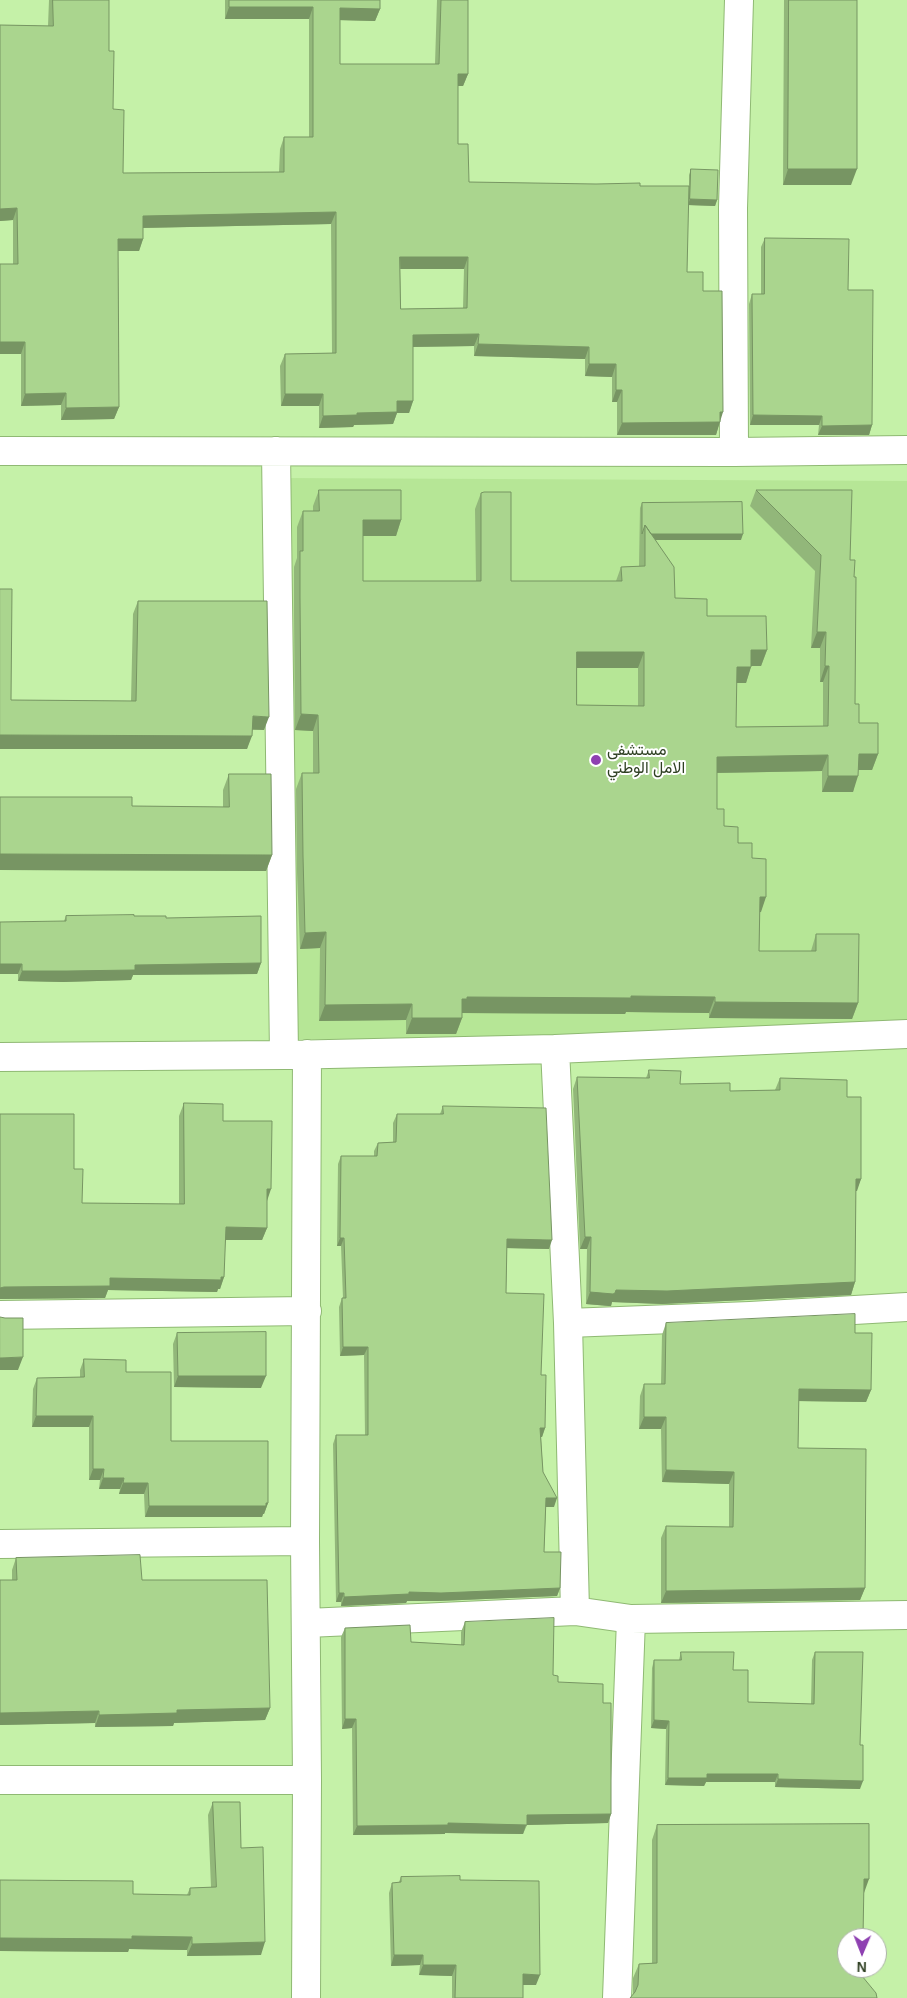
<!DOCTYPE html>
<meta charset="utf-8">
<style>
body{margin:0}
#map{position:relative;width:907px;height:1998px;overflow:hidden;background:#c5f1a8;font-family:Arial,sans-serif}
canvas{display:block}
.north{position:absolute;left:837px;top:1928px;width:50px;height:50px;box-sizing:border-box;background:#fff;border:1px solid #acb3a7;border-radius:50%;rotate:181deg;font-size:14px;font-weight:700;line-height:20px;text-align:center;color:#2f4023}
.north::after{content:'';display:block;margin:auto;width:18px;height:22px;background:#8e40b1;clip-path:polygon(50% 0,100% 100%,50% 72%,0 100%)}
</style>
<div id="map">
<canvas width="907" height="1998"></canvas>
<div class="north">N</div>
</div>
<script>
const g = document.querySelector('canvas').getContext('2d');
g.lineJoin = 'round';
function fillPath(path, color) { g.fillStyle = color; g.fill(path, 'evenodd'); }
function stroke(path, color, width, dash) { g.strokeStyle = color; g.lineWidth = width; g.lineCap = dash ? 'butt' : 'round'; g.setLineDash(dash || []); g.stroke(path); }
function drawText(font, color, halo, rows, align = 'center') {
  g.font = font + ' Arial,Vazirmatn,sans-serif'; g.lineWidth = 4; g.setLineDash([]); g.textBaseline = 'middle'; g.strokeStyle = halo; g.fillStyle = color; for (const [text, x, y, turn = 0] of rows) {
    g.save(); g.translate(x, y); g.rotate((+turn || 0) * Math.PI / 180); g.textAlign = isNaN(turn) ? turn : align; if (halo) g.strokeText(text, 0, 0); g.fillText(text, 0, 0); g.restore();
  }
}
fillPath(new Path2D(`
 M282,478L907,481V1043L287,1039Z`), '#b6e696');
const minor = new Path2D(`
 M0,451L734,452L907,450
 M276,451L284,1055
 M734,452L733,208L739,0
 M555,1049L568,1323L575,1611
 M0,1057L284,1055L555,1049L907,1034
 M0,1315L307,1311
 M568,1323L750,1316L907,1307
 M0,1544L305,1541
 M307,1623L575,1611L631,1619L907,1615
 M0,1780H307
 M306,1998L307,1780L305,1541L307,1054
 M617,1998L631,1619`);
stroke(minor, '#8fb973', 30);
stroke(minor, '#fff', 28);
fillPath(new Path2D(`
 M49,0H109V51L113,109L123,173L279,172L280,149L284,137H309V19H225V0H380V9L375,21L340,20V64H435L437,0H468V74L463,86H458V144L469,182L640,186H689V175L691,169L717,200L715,206L688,205L687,272L703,291L720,420L716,435H617V402H612V377L585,376V359L474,356V346L413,347V401L409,413H397L393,424L354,425L353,427L319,428V406H281L280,366L285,354L332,353L331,224L143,228V239L139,251H118L119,407L114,419L61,420V405L21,406V354H0V264H13V220L0,221V25L48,26ZM400,269H464L463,308L401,309Z
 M784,0H857L851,185H783Z
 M765,238L848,290L872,425L869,435H818L819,425H750L749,304L752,294H761V247Z
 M319,490L401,520L396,536H363V581H476L475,509L481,493L511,581H616L621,567L639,566L640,508L642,503L741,540H655L675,598L767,650L761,666H751L746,683H736V727L823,726V682H820V648H811L815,571L750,506L756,490L850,560L855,704L859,723L878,754L872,770H858L853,792H822V771L717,773V809L724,826L752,858L761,912H760L759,951H811L816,934L858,1003L852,1019L709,1018V1013L626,1012L625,1014L462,1013V1018L456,1034H406V1020L319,1021L320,948L300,949L297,872L296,789L302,773H313V731L295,730L294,614V567L297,558V527L303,511H313V506ZM577,668H638V706L577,705Z
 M0,589L11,700L131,701L133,614L138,601L264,730H252L247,749H0Z
 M229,774L272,855L266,871L0,870V797L132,806L223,807V790Z
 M66,916L166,918L261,963L257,974L133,975L131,980L63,982L18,981V974H0L64,921Z
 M649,1070L680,1084L730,1091L775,1090L780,1078L847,1097L861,1179L856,1191L855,1282L851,1295L662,1304L612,1302L611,1306H609L586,1304L587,1249H580L573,1089L577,1077L646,1078Z
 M184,1103L223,1121L267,1201V1228L262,1240H225L224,1277L220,1289H218L217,1292L108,1290L105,1298L0,1299V1114L74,1169L82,1203L179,1204V1116Z
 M443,1106L549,1249L507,1248L506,1293L541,1375L545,1428L542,1437H541L543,1472L554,1507H546L544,1552L560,1588L557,1596L438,1601H407L406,1603L341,1606V1602H336L333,1444L336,1435H365L364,1355L340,1356L339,1307L342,1298H343L341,1246H337L338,1164L341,1156H374V1151L378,1143L393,1142V1123L397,1114H440Z
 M666,1323L855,1333L871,1390L866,1402L799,1401L798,1448L865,1588L860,1600L661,1603V1538L666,1526L729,1527V1484L662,1482L661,1429H639L640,1396L644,1384H661L662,1335Z
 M177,1333L261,1388L174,1387L173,1344Z
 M84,1359L126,1372L171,1441L268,1503L264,1514H263L262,1517H145L144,1494H119L120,1489H99L100,1480H89V1427H32L33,1389L37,1378L80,1377V1370Z
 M16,1558L142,1580L270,1708L265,1720L174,1723L173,1726L95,1727V1723L0,1725V1580H12V1570Z
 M465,1622L553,1675L558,1682L603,1703L611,1814L608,1823L527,1825L523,1834L445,1833V1834L353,1835L352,1728L342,1729L341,1637L345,1628L411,1642L461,1645V1632Z
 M681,1652L733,1670L748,1702L811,1704L812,1660L815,1652L860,1745V1789L775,1787V1782H706L704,1786L665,1785L666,1729L651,1728L652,1668L654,1660H679Z
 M213,1802L241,1848L261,1955L187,1956V1950L129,1949L128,1952L0,1951V1880L133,1894L187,1895L190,1888L211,1887L208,1815Z
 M869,1824L633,1995V1978L639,1964L652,1963V1840L657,1825Z
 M401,1877L460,1880L536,1985H523V1998H452V1976L419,1975L420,1965L391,1966L389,1893L392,1883L399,1882Z`), '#92b77a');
fillPath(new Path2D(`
 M229,7H313L309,19H225Z
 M340,8L380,9L375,21L335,20Z
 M458,74H468L463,86H454Z
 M788,169H857L851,185H783Z
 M690,199L717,200L715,206L688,205Z
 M17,208L13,220L0,221V209Z
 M336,212L331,224L139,228L143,216Z
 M118,239H143L139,251H114Z
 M400,257H468L464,269H396Z
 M479,334L474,346L408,347L413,335Z
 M0,342H25L21,354H0Z
 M478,344L589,347L585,359L474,356Z
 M589,364H616L612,377L585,376Z
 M616,390H622L617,402H612Z
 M66,393L61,405L21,406L25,394Z
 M285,394H323L319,406H281Z
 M397,401H413L409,413H397L393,424L354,425L353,427L319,428L323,416L357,413Z
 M119,407L114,419L61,420L66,408Z
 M720,412H723L716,435H617L622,423Z
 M753,415L822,416L819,425H750Z
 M872,425L869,435H818L822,426Z
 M363,520H401L396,536H357Z
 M645,534H743L741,540H645Z
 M817,632H826L820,648H811Z
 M751,650H767L761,666H745Z
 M577,652H644L638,668H571Z
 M825,666H829L823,682H820Z
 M737,667H751L746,683H731Z
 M301,714L318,715L313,731L295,730Z
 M253,716L269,717L264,730L248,729Z
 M0,735L252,736L247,749H0Z
 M859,754H878L872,770H853Z
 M828,755L822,771L711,773L717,757Z
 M828,776H858L853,792H822Z
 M0,854L272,855L266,871L0,870Z
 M760,897H766L761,912L754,913Z
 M326,932L320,948L300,949L305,933Z
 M261,963L257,974L133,975L131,980L63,982L18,981L22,971L135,965Z
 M0,964H22L18,974H0Z
 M631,996L715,997L709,1013L626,1012L625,1014L462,1013V999L467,997Z
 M715,1002L858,1003L852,1019L709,1018Z
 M412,1004L406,1020L319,1021L325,1005Z
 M412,1018H462L456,1034H406Z
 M856,1179H861L857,1191H852Z
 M267,1189H271L267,1201Z
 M226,1227L267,1228L262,1240H221Z
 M585,1237H591L587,1249H580Z
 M340,1238H344L341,1246H337Z
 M507,1239L552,1240L549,1249L504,1248Z
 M224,1277L220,1289H218L217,1292L108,1290L105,1298L0,1299V1288L4,1287L110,1278Z
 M855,1282L851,1295L662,1304L612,1302L611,1306H609L586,1304L590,1292L616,1290Z
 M343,1347H368L364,1355L340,1356Z
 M23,1357L18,1370H0V1358Z
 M178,1376H266L261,1388L174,1387Z
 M799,1389L871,1390L866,1402L795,1401Z
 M36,1416H93L89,1427H32Z
 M644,1417H666L661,1429H639Z
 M540,1428H545L542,1437H537Z
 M93,1469H104L100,1480H89Z
 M666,1470L734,1472L729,1484L662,1482Z
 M103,1478H124L120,1489H99Z
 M123,1483H148L144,1494H119Z
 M546,1498H557L554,1507H543Z
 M268,1503L264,1514H263L262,1517H145L149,1506Z
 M560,1588L557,1596L438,1601H407L406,1603L341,1606L344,1597L409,1592Z
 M865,1588L860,1600L661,1603L666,1591Z
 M339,1593H344L341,1602H336Z
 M270,1708L265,1720L174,1723L173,1726L95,1727L99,1715L177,1710Z
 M99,1711L95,1723L0,1725V1713Z
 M345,1719H356L352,1728L342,1729Z
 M654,1720L669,1721L666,1729L651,1728Z
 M707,1774H778L775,1782H706L704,1786L665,1785L668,1778Z
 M778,1779L863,1781L860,1789L775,1787Z
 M611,1814L608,1823L526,1825L523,1834L445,1833V1834L353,1835L357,1826L448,1823L527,1815Z
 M864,1879H869L864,1893Z
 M132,1936L192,1937L187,1950L129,1949L128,1952L0,1951V1938Z
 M265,1942L261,1955L187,1956L192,1944Z
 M394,1955H423L420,1965L391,1966Z
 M423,1965H456L452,1976L419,1975Z
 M523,1974L540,1975L536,1985H520Z`), '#779563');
const building = new Path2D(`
 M53,0H109V51H114L113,109L124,110L123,173L284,172V137H313V7H229V0H380V9L340,8V64H439L441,0H468V74H458V144H468L469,182L596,184L640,183V186H689L687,272H703V291H722L723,412H720V422L622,423V390H616V364H589V347L478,344L479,334L413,335V401H397V412L357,413V415L323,416V394H285V354L336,353V212L143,216V239H118L119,407L66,408V393L25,394V342H0V264H18L17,208L0,209V25L53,26ZM400,257H468L467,308L401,309Z
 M789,0H857V169H788Z
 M691,169L718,170L717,200L690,199Z
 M765,238L849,239L848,290H873L872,425L822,426V416L753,415L752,294H764Z
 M319,490H401V520H363V581H481V493L484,492H511V581H622L621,567L645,566V525L674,567L675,598L707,599V616H766L767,650H751V667H737L736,727L828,726L829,666H825L826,632H817L821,555L756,490H852L850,560H855L854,577H856L855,704H859V723H878V754H859L858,776H828V755L717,757V809H724V826L738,827V843H752V858L766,859V897H760L759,951H816V934H859L858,1003L715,1002V997L631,996V998L467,997V999H462V1018H412V1004L325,1005L326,932L305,933L303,856L302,773H319L318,715L301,714L300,598V551H303V511H319ZM577,652H644V706L577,705Z
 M742,502L743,534H651L645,525L642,534V503Z
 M0,589H12L11,700L136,701L138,601H267L269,717L253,716L252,736L0,735Z
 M229,774H271L272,855L0,854V797H132V806L229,807Z
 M134,915V916H166V918L261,916V963L135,965V970L67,971H22V964H0V922L66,921V916Z
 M649,1070L681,1071L680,1084L730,1083V1091L780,1090V1078L847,1080V1097H861V1179H856L855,1282L667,1291L616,1290L615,1293L613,1294L590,1292L591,1237H585L577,1077L649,1078Z
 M184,1103L223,1104V1121H272L271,1189H267V1228L226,1227L224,1277H221V1280L110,1278V1286L4,1287L0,1288V1114H74V1169H83L82,1203L184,1204Z
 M443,1106L546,1108L552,1240L507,1239L506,1293L544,1294L541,1375H546L545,1428H540L543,1472L557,1498H546L544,1552H561L560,1588L441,1593L409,1592V1594L344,1597V1593H339L336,1435H368V1347H343L342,1298H346L344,1238H340L341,1156H377L378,1143L396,1142L397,1114H443Z
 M855,1314V1333H872L871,1390L799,1389L798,1448L866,1449L865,1588L666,1591V1526L733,1527L734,1472L666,1470V1417H644V1384H665L666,1323Z
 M0,1317L5,1318H23V1357L0,1358Z
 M266,1332V1376H178L177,1333Z
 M84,1359L126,1360V1372H171V1441H268V1503H266V1506H149L148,1483H123L124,1478H103L104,1469H93V1416H36L37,1378L84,1377Z
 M140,1555L142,1580H267L270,1708L177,1710V1713L99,1715V1711L0,1713V1580H17L16,1558Z
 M554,1618L553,1675L558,1676V1682L603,1684V1703H611V1814L527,1815V1825L448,1823V1825L357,1826L356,1719H345V1628L410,1625L411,1642L464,1645L465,1622Z
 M681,1652H734L733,1670H748V1702L814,1704L815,1652H863L860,1745H863V1781L778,1779V1774H707V1778H668L669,1721L654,1720V1660H681Z
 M213,1802H240L241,1848L263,1847L265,1942L192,1944V1937L132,1936V1939L0,1938V1880L133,1881V1894L190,1895V1888L216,1887Z
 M869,1824V1879H864L863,1938H847V1968H863L862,1976L876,1993L877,1998H630L635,1992L638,1985L639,1964L657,1963V1825Z
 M460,1876V1880L539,1881L540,1975L523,1974V1998H455L456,1965H423V1955H394L392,1883L401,1882V1877Z`);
fillPath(building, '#aad58e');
stroke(building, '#779563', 1);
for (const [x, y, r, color] of [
 [596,760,6,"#8e40b1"]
]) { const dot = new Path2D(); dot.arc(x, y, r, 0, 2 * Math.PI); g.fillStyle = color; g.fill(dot); stroke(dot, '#fff', 2); }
drawText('16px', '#2f4023', '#fff', [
 ["مستشفى",607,751],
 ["الامل الوطني",607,769]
], 'left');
</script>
